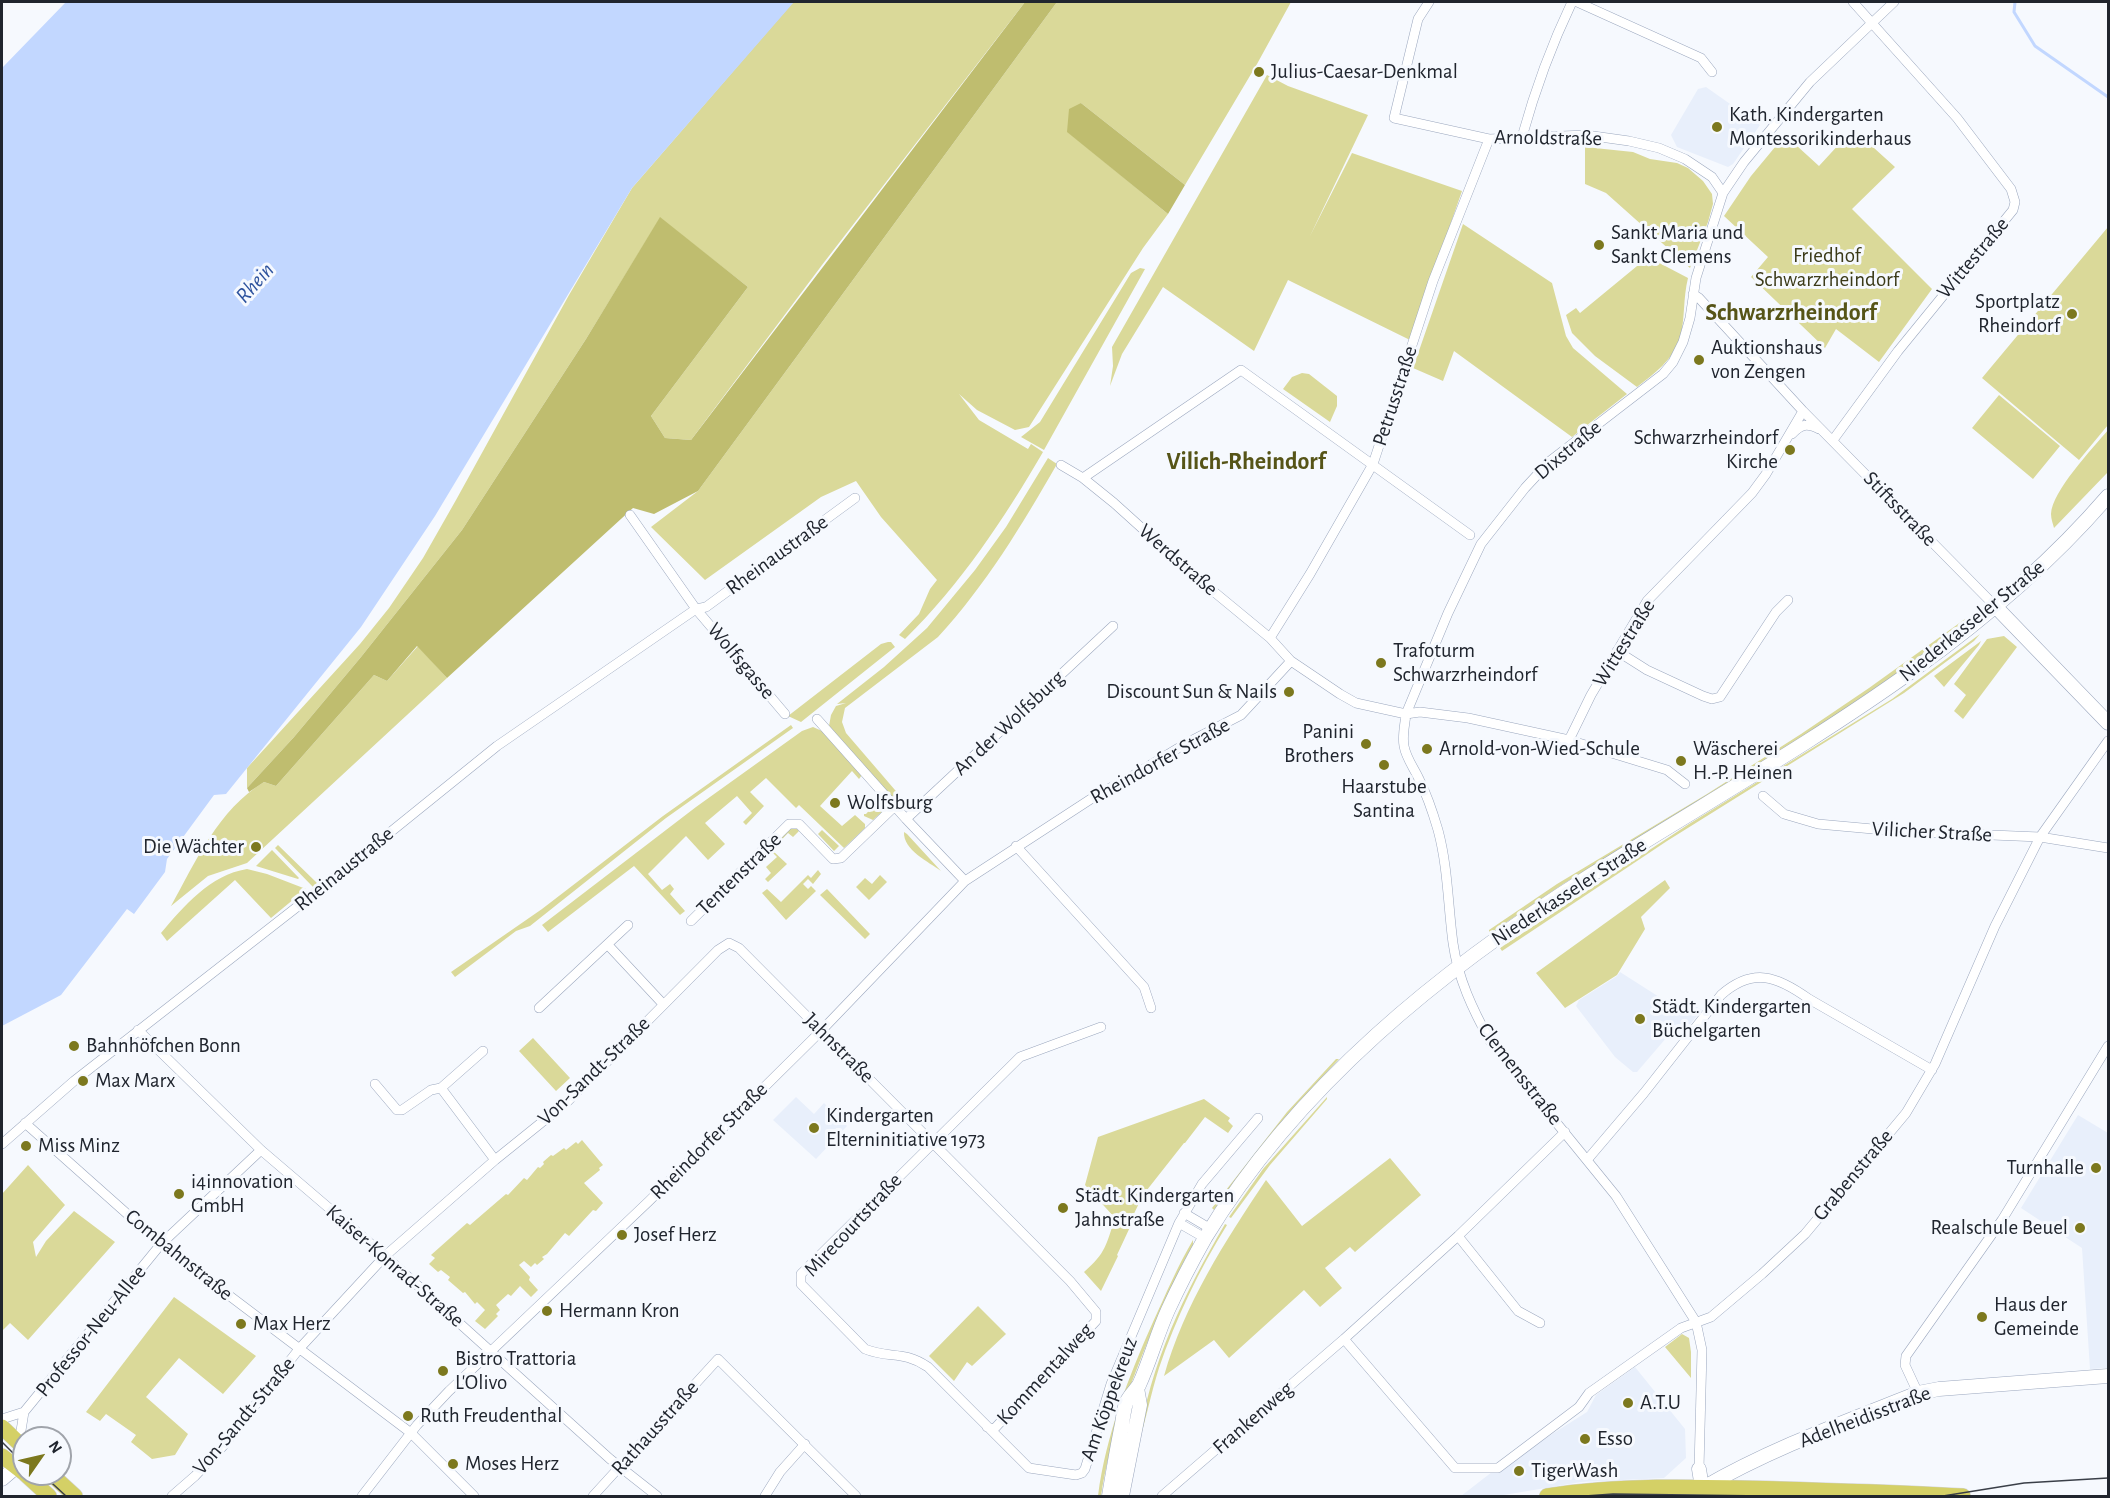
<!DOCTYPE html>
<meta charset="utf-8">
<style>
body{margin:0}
#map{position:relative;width:2110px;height:1498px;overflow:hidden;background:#f6f9fe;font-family:"Alegreya Sans",sans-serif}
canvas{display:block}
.frame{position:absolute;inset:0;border:3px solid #20252e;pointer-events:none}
.north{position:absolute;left:12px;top:1426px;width:60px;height:60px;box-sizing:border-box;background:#f6f9fe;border:2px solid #a0a4ab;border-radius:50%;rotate:56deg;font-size:16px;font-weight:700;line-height:24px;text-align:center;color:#20252e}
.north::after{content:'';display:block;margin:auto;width:21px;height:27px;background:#7c781e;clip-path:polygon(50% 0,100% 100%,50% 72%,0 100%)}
</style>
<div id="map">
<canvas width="2110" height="1498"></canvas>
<div class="frame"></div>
<div class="north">N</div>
</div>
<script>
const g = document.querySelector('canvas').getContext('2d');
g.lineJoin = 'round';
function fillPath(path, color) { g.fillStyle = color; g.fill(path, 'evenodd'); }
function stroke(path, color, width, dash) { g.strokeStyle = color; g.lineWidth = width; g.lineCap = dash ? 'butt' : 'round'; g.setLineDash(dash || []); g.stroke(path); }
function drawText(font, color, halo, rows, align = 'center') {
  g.font = font + ' "Alegreya Sans",sans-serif'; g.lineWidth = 6; g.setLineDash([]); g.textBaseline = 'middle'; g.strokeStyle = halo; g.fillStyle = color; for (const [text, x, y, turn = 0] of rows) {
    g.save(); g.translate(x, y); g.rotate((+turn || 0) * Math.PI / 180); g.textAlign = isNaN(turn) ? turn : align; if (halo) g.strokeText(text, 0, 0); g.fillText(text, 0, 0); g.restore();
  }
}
fillPath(new Path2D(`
 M1706,87L1760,125L1733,164L1728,167L1677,147L1671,135L1698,89Z
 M1620,972L1678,1009L1684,999L1702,1010L1687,1028L1673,1030L1637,1072H1633L1615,1057L1576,1006L1579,1000L1617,976Z
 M796,1097L814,1114L824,1103L847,1126L816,1159L773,1120Z
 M2078,1115L2108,1133V1368L2090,1369L2082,1248L2021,1208Z
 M1635,1367L1685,1429L1686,1458L1664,1478L1581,1482L1498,1496H1461L1492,1472L1587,1412L1596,1395Z`), '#e8effb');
fillPath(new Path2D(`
 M793,2H1025L822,265L691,440L665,438L651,416L748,287L660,218L586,339L462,530L361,657L294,737L247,788V768L360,644L389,608L423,558L456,500L569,295L632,188Z
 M1057,2H1291L1257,64L1185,185L1081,103L1068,132L1168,214L1143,248L1029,427L1015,430L977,410L959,394L979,420L1028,449L1031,444L1043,452C1004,519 961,584 905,639L899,635L919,614L930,589L937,580L881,517L856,481L821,497L705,580L651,527L698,491Z
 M1267,75L1288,86L1368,115L1310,236L1352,153L1462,191L1410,340L1288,280L1254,351L1163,287L1122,354L1110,386L1113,366L1112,347Z
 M1853,129L1895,167L1852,209L1932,289L1879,362L1836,329L1825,348L1751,277L1768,257L1724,216L1751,176L1785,135L1819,166Z
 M1585,147L1633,152L1650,159L1677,163L1688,168L1703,181L1712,194L1713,204L1708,222L1690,268L1606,193L1585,184Z
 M1463,224L1552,283L1566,336L1573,348L1627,394L1572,437L1454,351L1443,381L1413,368Z
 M2108,227V425L2079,460L1982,378Z
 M1648,257L1688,278C1683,297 1685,322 1680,338C1673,360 1654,374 1637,387L1595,356L1572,333L1566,315L1576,308L1580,313Z
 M1140,268L1145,269L1044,450L1021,437L1040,422L1131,273Z
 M1302,373L1309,374L1337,396V406L1330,422L1283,389L1292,377Z
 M1999,395L2060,446L2033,479L1972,428Z
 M2108,430V472L2054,528C2053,524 2051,519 2051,514C2052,491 2093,448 2108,430Z
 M1048,458L1057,464C1022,525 986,585 938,637L845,708L842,722L846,733L901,797L896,802L829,726L831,715L836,706L846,703L837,704L884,667L927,628L975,570L1006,527Z
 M1965,619V621L1902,670L1809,733L1563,884L1489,934V930L1557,884L1707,794L1801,734L1869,688Z
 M1980,634L1974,641L1904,693L1667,841L1502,951L1500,948L1689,824L1892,699Z
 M2004,636L2017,647L1963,719L1954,711L1966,695L1954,684L1987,639Z
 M1981,641L1979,645L1944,687L1934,676Z
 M888,642H891L895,647L801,722L788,716L881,644Z
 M418,646L447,678L247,863L208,876L171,906C196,861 218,810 264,782L276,786L374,675L387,681Z
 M791,725L793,728L666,818L530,926L516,931L455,977L451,972L542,909L663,816Z
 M813,727L822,731L862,775L859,779L852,771L820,806L842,826L855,815L865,824V828L844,848L799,805L796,808L766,778L750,792L764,806L746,825L743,822L752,813L737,796L705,823L725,844L708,860L686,836L648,874L662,890L670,884L674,889L670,894L685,911L680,915L634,866L548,932L542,925L696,807L802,731Z
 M877,802L885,809L873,820L864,816V814H866Z
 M796,828L799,831L793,837L788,833L772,850L787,864L768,882L765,879L771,873L766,867L777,857L769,849L789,829Z
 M822,830L839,846L834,851L818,834Z
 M904,832L907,834L941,871C929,862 903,850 904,832Z
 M278,845L317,883L313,887L275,848Z
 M272,850L299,878L298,879L256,866Z
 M247,869L267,874L306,889L271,918L235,880L167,941L161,933C184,906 210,875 247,869Z
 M818,870L821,874L813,884L808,879L803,884L808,889L811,886L816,891L786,920L762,893L767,889L781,902L808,875L811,878Z
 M880,875L887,882L869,900L856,887L865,878L872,884Z
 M1665,880L1670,888L1641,917L1645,929L1617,975L1565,1008L1536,973Z
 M827,889L870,934L865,939L820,895Z
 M533,1038L570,1078L556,1091L519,1051Z
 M1336,1059H1339L1291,1111L1214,1210L1212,1208L1287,1112Z
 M1327,1097V1099L1270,1165L1231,1218L1229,1217L1263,1169Z
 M1204,1099L1230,1118L1228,1121L1233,1126L1228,1133L1205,1117L1185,1143H1184L1143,1195L1129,1224L1131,1225L1117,1255L1118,1256L1101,1291L1084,1272C1106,1253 1106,1245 1115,1218L1085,1185L1098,1137Z
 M582,1140L603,1165L599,1168L600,1170L584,1183L603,1203L596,1211L593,1210L569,1236L565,1233L547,1254L542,1257L544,1259L537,1265L535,1263L531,1267L524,1261L519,1265L530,1277L529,1280L538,1290L531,1297L520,1286L511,1296L508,1294L496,1305L500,1310L496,1314L498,1316L485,1329L475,1321L485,1310L477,1302L475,1304L465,1292L463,1293L448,1280L450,1277L441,1270L438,1272L429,1264L435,1258L431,1255L467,1223L470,1225L506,1194L508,1195L524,1178L527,1180L538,1167L540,1168L544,1164L543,1162L551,1155L553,1156L564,1148L566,1150L576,1142L578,1144Z
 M1390,1158L1421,1195L1355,1252L1350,1247L1325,1268L1342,1288L1320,1307L1304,1290L1229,1358L1214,1340L1164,1376C1184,1305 1225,1241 1266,1180L1302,1226Z
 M28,1165L65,1205L33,1242L36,1257L46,1241L74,1211L115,1242L28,1340L10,1323L2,1331V1194Z
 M1225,1224L1227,1225C1199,1270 1176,1318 1159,1368C1151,1393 1146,1420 1138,1445C1150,1363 1184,1294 1225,1224Z
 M1193,1240V1245C1177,1272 1166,1301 1153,1329C1130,1384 1110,1437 1101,1496H1098C1106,1435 1128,1378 1153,1322C1166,1294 1177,1267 1193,1240Z
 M174,1297L256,1356L223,1394L179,1358L146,1397L188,1434L175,1455L152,1459L131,1442L136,1435L106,1414L100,1421L86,1412Z
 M978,1306L1006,1334L972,1366L967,1362L954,1381L929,1356Z
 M1682,1334L1689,1338L1691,1352V1378L1665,1347Z`), '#dad999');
fillPath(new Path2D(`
 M1025,2H1057L698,491L654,514L633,508L447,678L417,646L387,681L374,675L276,786L264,782L249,792L247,788L294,737L361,657L462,530L586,339L660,217L748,287L651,416L665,438L691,440Z
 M1081,103L1185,185L1168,214L1067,132L1069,109Z`), '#bfbd6f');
fillPath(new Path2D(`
 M66,2H794L632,188L435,516L361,627L226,794L214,795L167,859L165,872L134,914L127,909L61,995L2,1026V68Z`), '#c2d7ff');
stroke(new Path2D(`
 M2015,2L2014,12L2035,46L2108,97`), '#c2d7ff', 3);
const street = new Path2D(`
 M1429,2L1418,19L1394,118L1489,139L1586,135L1629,141L1659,148L1685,159L1712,177L1723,193
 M1577,2L1701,58L1712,72
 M1522,137C1535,90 1551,46 1572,2
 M1693,294L1699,298L1803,411L1995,606
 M1792,434C1801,424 1807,423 1819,429
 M1833,440L1898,351L2013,210L2015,202L2011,189L1957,118L1853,2
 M1061,465L1083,478L1114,503L1196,577L1270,638L1291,661L1340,694L1356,703L1406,714L1420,712L1468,718L1569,740L1667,770L1685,784
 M1083,478L1241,370L1470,535
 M630,515L696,609L785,714
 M1270,638L1310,574L1373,464L1433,281L1489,139
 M1617,651L1647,670L1703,696L1712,699L1720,697L1776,612L1788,600
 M817,719L906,819L965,881
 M1569,740L1591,695L1647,601L1752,493L1766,474L1803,411
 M1763,796L1784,814L1818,824L1895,831L2040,837L2108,848
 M906,819L1113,626
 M1016,846L1144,987L1151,1008
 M691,921L789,824H799L833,859L841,858L894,807
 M608,945L663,1004
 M539,1008L628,925
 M1101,1027L1020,1057L801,1274V1284L865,1349C889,1359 903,1350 928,1367L1029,1468L1076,1475L1082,1473L1085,1469L1111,1384L1179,1223L1202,1184L1258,1118
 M138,1030L261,1150L385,1256L610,1459L657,1496
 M375,1084L397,1110H402L431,1090L441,1088L483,1051
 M441,1088L495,1160
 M25,1123L161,1244L411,1433L474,1496
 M2,1144L74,1081L320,889L497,746L696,609L706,607L855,498
 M1587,1160L1644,1093L1721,995C1753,967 1777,976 1809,999L1932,1070
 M1184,1213L1211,1229
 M1179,1223L1205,1238
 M1458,1236L1518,1311L1540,1323
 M1344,1339L1455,1468H1498L1579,1407L1589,1393L1681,1328L1711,1317L1762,1274L1805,1234L1906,1113L1935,1064L1995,926L2040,837L2108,741
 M1918,1393L1905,1365L1906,1356L2002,1220L2108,1046
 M2,1419L24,1412L161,1244L261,1150
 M19,1443L24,1412
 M1699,1469L1702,1350L1696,1322L1616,1196L1490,1041C1473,1010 1458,979 1453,943C1448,906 1448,867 1438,830C1433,813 1427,795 1419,779C1414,768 1406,758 1404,746C1402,736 1405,724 1406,714L1448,613L1481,544L1525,488L1550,461L1663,374L1673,362L1683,342L1690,318L1696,278L1723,193L1744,162L1810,82L1894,2
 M172,1496L195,1476L224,1445L299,1349L385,1256L495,1160L567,1102L718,950L729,943L739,948L1070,1281L1096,1312V1321L994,1429L987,1427
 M362,1496L417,1425L449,1391L649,1201L821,1031L965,881L1097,795L1129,778L1185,744L1241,715L1291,661
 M593,1496L718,1359L856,1496
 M765,1496L780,1472L805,1444
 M1162,1496L1344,1339L1458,1236L1565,1132`);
const secondary = new Path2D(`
 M1995,606L2108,723
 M1699,1469L1703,1494
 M2,1479L16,1467
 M1703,1488C1770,1449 1845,1422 1918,1393L1939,1389L2108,1376
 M1109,1496C1113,1472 1117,1448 1122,1424C1123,1418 1124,1409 1126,1403C1129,1396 1135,1391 1139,1385C1150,1361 1157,1334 1168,1310C1179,1286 1192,1261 1205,1238C1297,1086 1442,969 1591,875C1771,761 1967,660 2108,496
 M1122,1496L1140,1405L1137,1388`);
const primary = new Path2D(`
 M2,1427L24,1448
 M2,1456L24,1473
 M25,1474L49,1496
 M51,1474L75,1496
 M1547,1496C1624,1484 1702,1487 1780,1489C1841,1491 1902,1492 1963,1496`);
stroke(street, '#9ba7be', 10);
stroke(secondary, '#9ba7be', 15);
stroke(primary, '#d2d3d5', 16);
stroke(street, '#fff', 9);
stroke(secondary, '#fff', 14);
stroke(primary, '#d4d066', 15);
stroke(new Path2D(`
 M2,1442L24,1464
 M42,1474L66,1496
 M1585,1496L1613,1494L1766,1496
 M1943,1496L2024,1483L2108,1478`), '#3a3f48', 1.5);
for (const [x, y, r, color] of [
 [1259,72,6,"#7c781e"],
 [1717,127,6,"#7c781e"],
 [1599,245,6,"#7c781e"],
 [2072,314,6,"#7c781e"],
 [1699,360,6,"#7c781e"],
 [1790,450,6,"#7c781e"],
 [1381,663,6,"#7c781e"],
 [1289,692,6,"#7c781e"],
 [1366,744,6,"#7c781e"],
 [1427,749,6,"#7c781e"],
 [1681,761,6,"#7c781e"],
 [1384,765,6,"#7c781e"],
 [835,803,6,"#7c781e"],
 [256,847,6,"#7c781e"],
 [1640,1019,6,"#7c781e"],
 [74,1046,6,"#7c781e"],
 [83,1081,6,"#7c781e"],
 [814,1128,6,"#7c781e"],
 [26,1146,6,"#7c781e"],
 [2096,1168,6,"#7c781e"],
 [179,1194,6,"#7c781e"],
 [1063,1208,6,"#7c781e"],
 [2080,1228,6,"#7c781e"],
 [622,1235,6,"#7c781e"],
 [547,1311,6,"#7c781e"],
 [1982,1317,6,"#7c781e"],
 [241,1324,6,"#7c781e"],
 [443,1371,6,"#7c781e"],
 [1628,1403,6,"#7c781e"],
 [408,1416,6,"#7c781e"],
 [1585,1439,6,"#7c781e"],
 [453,1464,6,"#7c781e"],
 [1519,1471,6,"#7c781e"]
]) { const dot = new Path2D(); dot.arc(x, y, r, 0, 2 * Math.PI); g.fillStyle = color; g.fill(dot); stroke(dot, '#f6f9fe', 2); }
drawText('21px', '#20252e', '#f6f9fe', [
 ["Julius-Caesar-Denkmal",1271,72],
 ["Kath. Kindergarten",1729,115],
 ["Montessorikinderhaus",1729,139],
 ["Sankt Maria und",1611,233],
 ["Sankt Clemens",1611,257],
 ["Sportplatz",2060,302,"right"],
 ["Rheindorf",2060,326,"right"],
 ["Auktionshaus",1711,348],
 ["von Zengen",1711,372],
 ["Schwarzrheindorf",1778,438,"right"],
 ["Kirche",1778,462,"right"],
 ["Trafoturm",1393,651],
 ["Schwarzrheindorf",1393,675],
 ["Discount Sun & Nails",1277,692,"right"],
 ["Panini",1354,732,"right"],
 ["Brothers",1354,756,"right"],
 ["Arnold-von-Wied-Schule",1439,749],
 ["Wäscherei",1693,749],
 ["H.-P. Heinen",1693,773],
 ["Haarstube",1384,787,"center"],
 ["Santina",1384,811,"center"],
 ["Wolfsburg",847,803],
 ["Die Wächter",244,847,"right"],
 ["Städt. Kindergarten",1652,1007],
 ["Büchelgarten",1652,1031],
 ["Bahnhöfchen Bonn",86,1046],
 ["Max Marx",95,1081],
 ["Kindergarten",826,1116],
 ["Elterninitiative 1973",826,1140],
 ["Miss Minz",38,1146],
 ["Turnhalle",2084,1168,"right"],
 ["i4innovation",191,1182],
 ["GmbH",191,1206],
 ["Städt. Kindergarten",1075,1196],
 ["Jahnstraße",1075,1220],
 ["Realschule Beuel",2068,1228,"right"],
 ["Josef Herz",634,1235],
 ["Haus der",1994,1305],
 ["Gemeinde",1994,1329],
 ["Hermann Kron",559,1311],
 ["Max Herz",253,1324],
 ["Bistro Trattoria",455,1359],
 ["L'Olivo",455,1383],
 ["A.T.U",1640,1403],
 ["Ruth Freudenthal",420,1416],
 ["Esso",1597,1439],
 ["Moses Herz",465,1464],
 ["TigerWash",1531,1471]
], 'left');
drawText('21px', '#20252e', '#f6f9fe', [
 ["Arnoldstraße",1548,138,1],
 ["Wittestraße",1973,258,-50],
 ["Petrusstraße",1395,396,-72],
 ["Dixstraße",1568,450,-40],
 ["Stiftsstraße",1900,509,46],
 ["Rheinaustraße",777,555,-36],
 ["Werdstraße",1178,560,41],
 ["Niederkasseler Straße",1972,621,-39],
 ["Wittestraße",1624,643,-58],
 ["Wolfsgasse",741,661,50],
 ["An der Wolfsburg",1009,723,-43],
 ["Rheindorfer Straße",1160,761,-29],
 ["Vilicher Straße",1932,832,3],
 ["Rheinaustraße",344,869,-39],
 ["Tentenstraße",739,874,-44],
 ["Niederkasseler Straße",1569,892,-33],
 ["Jahnstraße",839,1048,45],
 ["Von-Sandt-Straße",594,1071,-44],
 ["Clemensstraße",1520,1074,52],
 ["Rheindorfer Straße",709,1141,-45],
 ["Grabenstraße",1853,1175,-50],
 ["Mirecourtstraße",853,1225,-47],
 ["Combahnstraße",179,1255,39],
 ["Kaiser-Konrad-Straße",395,1266,41],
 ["Professor-Neu-Allee",91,1331,-51],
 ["Kommentalweg",1045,1374,-47],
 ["Am Köppekreuz",1109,1399,-70],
 ["Von-Sandt-Straße",244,1416,-50],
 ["Adelheidisstraße",1865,1417,-21],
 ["Frankenweg",1253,1418,-41],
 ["Rathausstraße",655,1428,-48]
]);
drawText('21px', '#3b3a18', '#f6f9fe', [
 ["Friedhof",1827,256],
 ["Schwarzrheindorf",1827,280]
]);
drawText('italic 22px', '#2d529d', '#f6f9fe', [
 ["Rhein",255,283,-48]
]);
drawText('bold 24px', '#565417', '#f6f9fe', [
 ["Schwarzrheindorf",1791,313],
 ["Vilich-Rheindorf",1246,462]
]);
</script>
